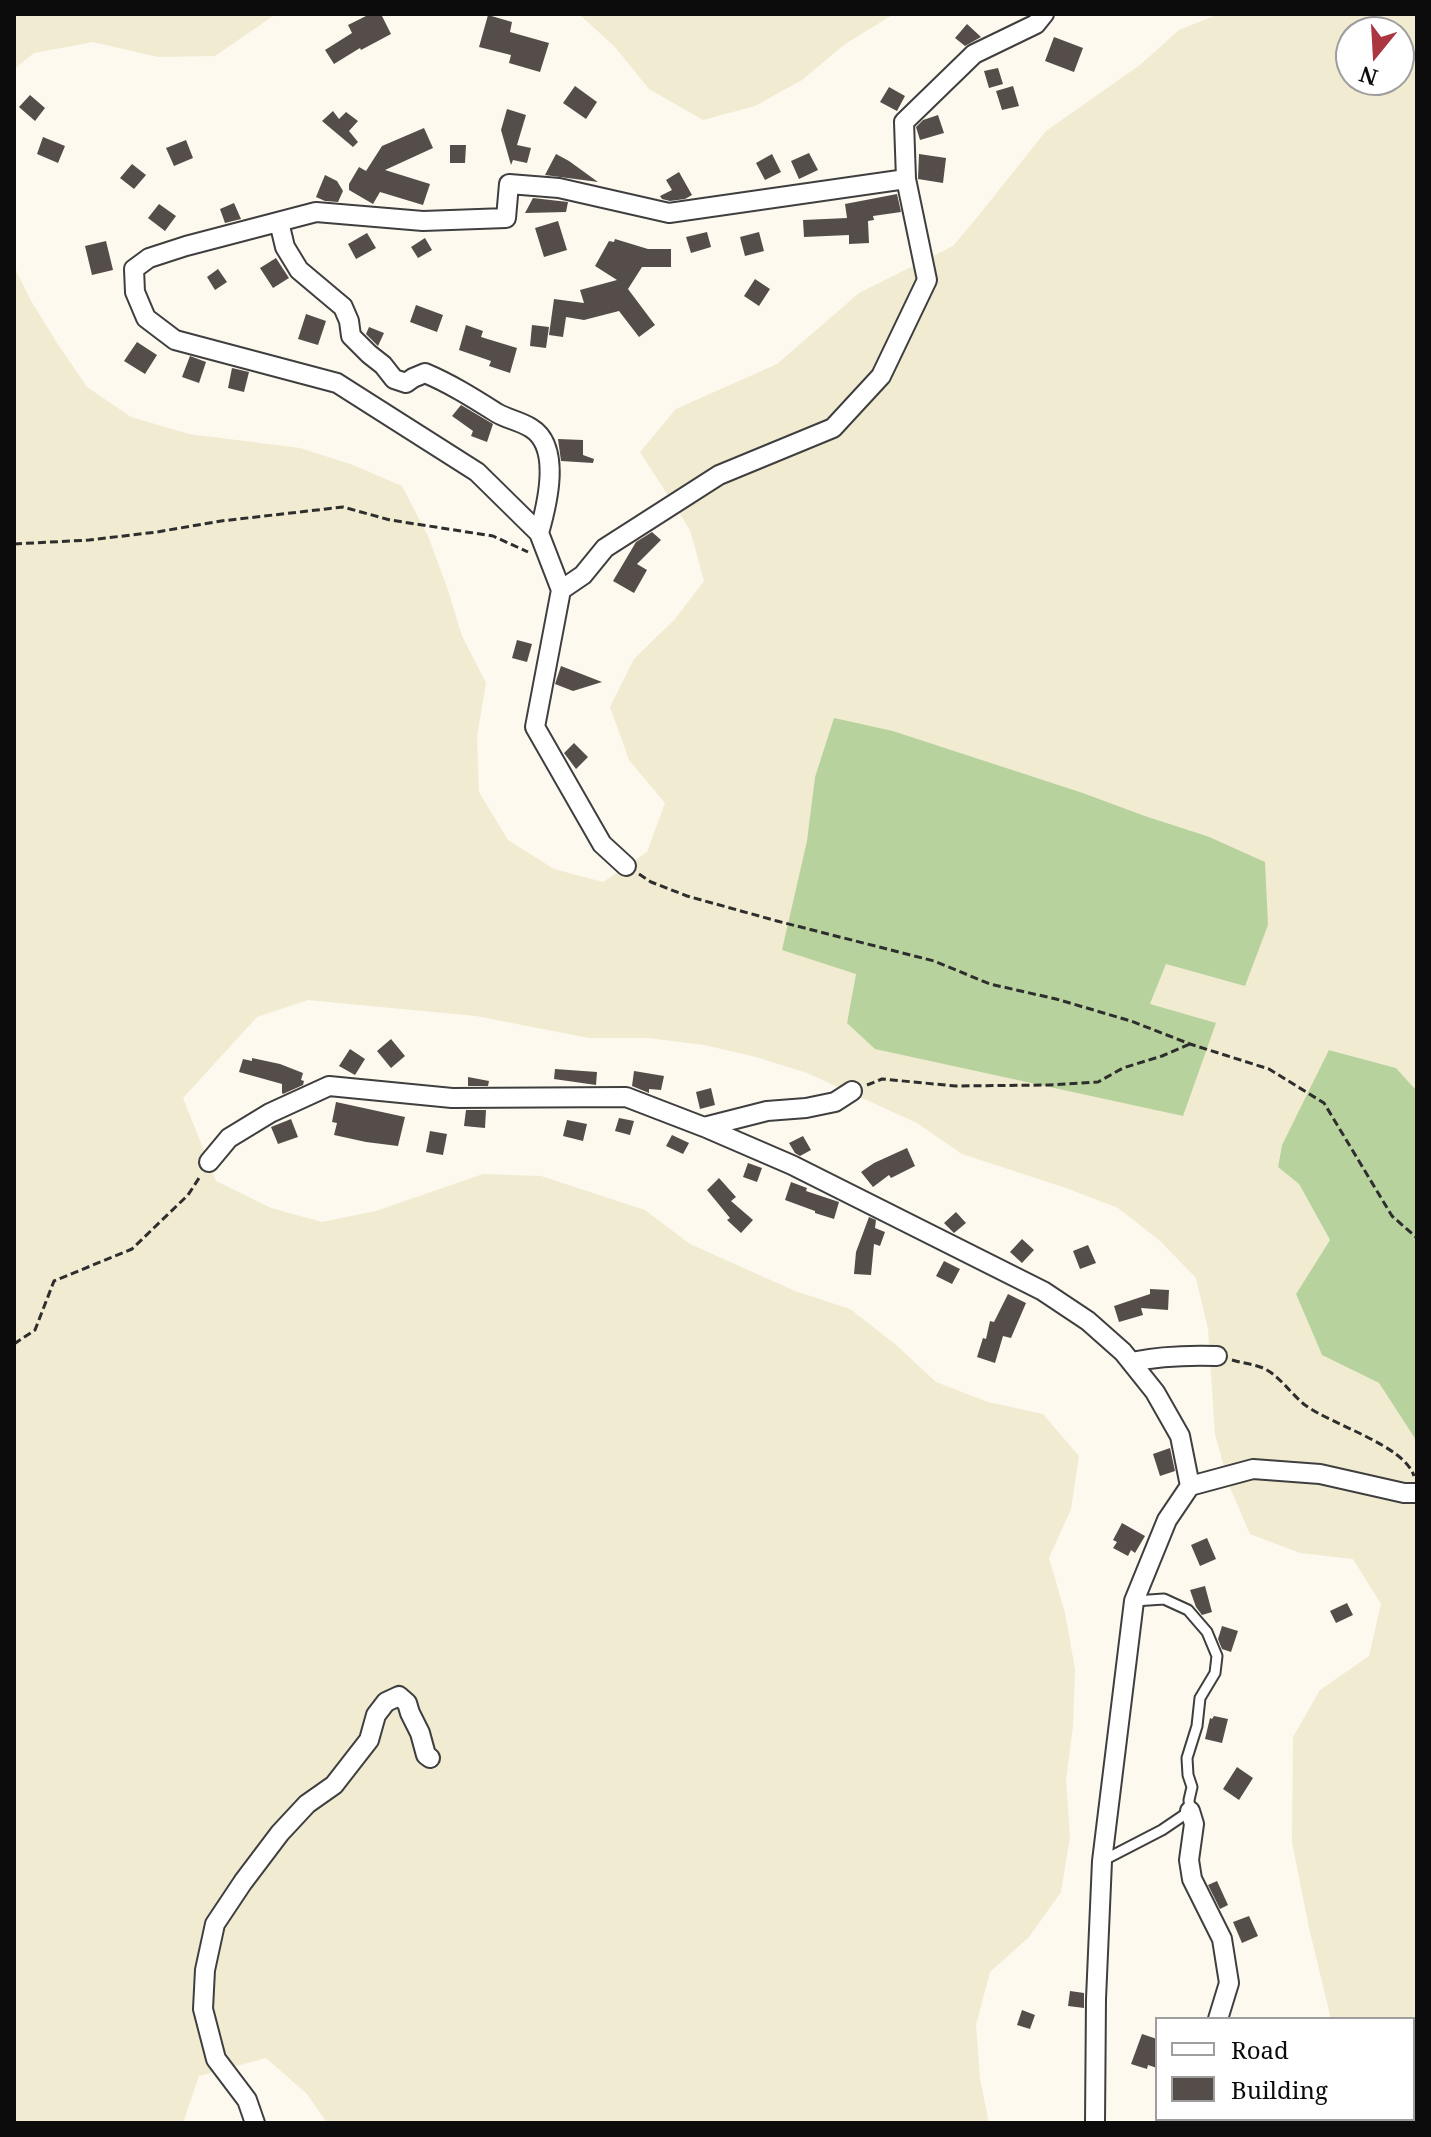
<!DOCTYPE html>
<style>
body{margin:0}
#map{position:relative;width:1431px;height:2137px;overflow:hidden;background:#fdf9ee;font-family:"Noto Serif",serif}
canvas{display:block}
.frame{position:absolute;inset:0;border:16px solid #0c0c0c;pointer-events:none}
.legend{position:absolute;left:1155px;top:2017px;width:260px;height:104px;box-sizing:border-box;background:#fff;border:2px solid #9e9e9e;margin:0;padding:10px 14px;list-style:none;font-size:24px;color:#0c0c0c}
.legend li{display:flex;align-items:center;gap:16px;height:40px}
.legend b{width:40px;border:2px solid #9e9e9e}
.north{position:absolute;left:1335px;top:16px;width:80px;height:80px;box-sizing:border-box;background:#fff;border:2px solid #9e9e9e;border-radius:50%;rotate:198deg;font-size:22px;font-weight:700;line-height:32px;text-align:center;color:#0c0c0c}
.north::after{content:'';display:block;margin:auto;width:28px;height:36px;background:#ac3542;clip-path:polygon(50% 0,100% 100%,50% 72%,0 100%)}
</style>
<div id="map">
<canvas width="1431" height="2137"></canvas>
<div class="frame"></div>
<ul class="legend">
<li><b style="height:10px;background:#fff"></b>Road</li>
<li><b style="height:22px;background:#544d4a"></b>Building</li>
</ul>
<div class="north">N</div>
</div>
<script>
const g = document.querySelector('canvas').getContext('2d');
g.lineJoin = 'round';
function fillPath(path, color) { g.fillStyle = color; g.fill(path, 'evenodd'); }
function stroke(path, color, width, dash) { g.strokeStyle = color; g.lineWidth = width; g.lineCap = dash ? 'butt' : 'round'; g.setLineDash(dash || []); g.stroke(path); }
fillPath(new Path2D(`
 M14,14H276L215,56L158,57L93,42L34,53L14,69Z
 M579,14H894L845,44L802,80L755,106L703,120L649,89L615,47Z
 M1219,14H1417V1091L1396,1068L1330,1050L1282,1145L1278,1167L1299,1184L1330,1240L1296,1294L1322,1355L1379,1383L1414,1437L1417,1445V2123H1307L1309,2119H1413V2019H1331L1309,1928L1292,1842L1293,1737L1320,1690L1369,1656L1381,1604L1353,1559L1300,1553L1250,1534L1229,1485L1215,1434L1208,1329L1196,1278L1160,1241L1118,1208L1066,1188L962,1154L917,1123L807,1073L756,1057L704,1045L648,1038H589L476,1016L308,1000L257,1017L183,1098L216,1181L271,1208L322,1222L376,1211L483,1174L541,1176L645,1210L690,1244L795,1291L850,1309L895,1344L936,1382L988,1402L1043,1414L1079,1456L1071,1509L1049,1558L1065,1613L1075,1669L1073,1726L1066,1780L1070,1837L1061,1892L1029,1937L990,1972L976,2025L980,2079L989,2123H327L307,2094L266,2058L199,2076L183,2123H14V266L30,299L57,343L87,387L131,417L189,434L300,448L353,465L402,486L428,536L447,587L462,636L486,683L477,736L479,792L508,840L554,869L603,882L647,852L665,803L629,760L610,707L634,659L675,619L704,581L690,530L640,452L676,409L777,364L859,293L953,246L979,215L1046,131L1140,65L1179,30ZM1351,32H1399V80H1351ZM834,719L893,731L1083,793L1145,816L1208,836L1166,964L1150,1004L1193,1084L1182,1116L847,1023L856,974L808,841L815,777Z`), '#f0ebd1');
fillPath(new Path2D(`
 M834,718L893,731L1083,793L1145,816L1207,836L1265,862L1268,925L1245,986L1166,964L1150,1004L1216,1023L1183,1116L875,1049L847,1023L856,974L782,950L807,841L815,777Z
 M1329,1050L1396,1068L1417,1091V1445L1414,1437L1379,1383L1322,1355L1296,1294L1330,1240L1299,1184L1278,1167L1282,1145Z`), '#b8d29d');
fillPath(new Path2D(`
 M370,14H381L391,34L361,50L360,48L334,64L325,50L352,33L348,25Z
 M488,15L512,22L510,32L549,43L540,72L509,63L511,55L479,47Z
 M967,24L981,37L965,46L955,38Z
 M1054,37L1083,48L1074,72L1045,61Z
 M998,68L1003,84L989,88L984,71Z
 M575,86L597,102L586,119L563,103Z
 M1013,86L1019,106L1002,110L996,91Z
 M889,87L905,96L897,111L880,102Z
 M30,95L45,108L35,121L19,107Z
 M507,109L526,115L517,145L531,148L527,163L513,160L511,165L501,130Z
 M333,111L339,119L346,112L358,121L349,131L358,142L353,147L322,121Z
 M938,115L944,133L920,140L916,127L923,120Z
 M424,128L433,148L385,170L430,184L423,205L380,192L373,204L349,190V184L359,167L366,171L382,146Z
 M43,137L65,146L58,163L37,154Z
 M186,140L193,158L174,166L166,148Z
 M450,145H466L465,163H450Z
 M809,153L818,170L799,179L791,161Z
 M556,154L569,161L598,182L545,175Z
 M772,154L781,172L765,180L756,163Z
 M919,154L946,158L943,183L918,179Z
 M132,164L146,175L134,189L120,178Z
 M679,172L692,195L685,199L670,201L662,199L660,196L672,190L666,180Z
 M325,175L337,181L343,191L338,202L325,201L316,197Z
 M897,194L901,212L873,216L874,220L868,221L869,243L849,244V235L804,237L803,220L847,218L845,204Z
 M533,198L568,202L566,212L525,213Z
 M234,203L241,219L225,223L220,209Z
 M159,204L176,216L165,231L148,218Z
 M558,221L567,250L544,257L535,228Z
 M707,232L711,247L691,253L686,237Z
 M759,232L764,251L745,256L740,237Z
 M367,233L376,248L356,259L348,244Z
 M425,238L432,250L418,258L411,247Z
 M615,239L648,249H671V267H642L628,289L655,325L639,337L619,311L584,320L566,317L563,337L549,335L554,299L584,303L580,290L617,280L595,266L609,241L614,242Z
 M106,241L113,270L92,275L85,246Z
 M276,258L289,278L273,288L260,268Z
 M218,269L227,282L215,290L207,277Z
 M755,279L770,289L759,306L744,296Z
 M416,305L443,315L437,332L410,322Z
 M306,314L326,321L318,345L298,339Z
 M466,325L483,331L481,337L517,348L510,373L489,366L491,361L459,350Z
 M532,325L549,327L546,348L530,346Z
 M369,327L384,333L378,346L366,334Z
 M137,342L157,355L145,374L124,361Z
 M190,356L206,362L199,383L182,377Z
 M232,368L249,372L244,392L228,388Z
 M461,405L493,424L487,442L471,436L473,431L452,416Z
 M558,439L583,440V455L594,459L593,463L561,461Z
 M652,532L661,540L637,564L647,570L634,593L613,581L636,542Z
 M517,640L532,644L527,662L512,658Z
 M561,666L602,682L573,691L555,684Z
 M574,743L588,757L576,769L564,753Z
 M391,1039L405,1056L391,1068L377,1051Z
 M350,1049L365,1059L355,1075L339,1066Z
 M252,1058L280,1064L303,1073L301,1080L304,1081L303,1085L283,1094L282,1093V1084L239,1072L243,1059L252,1061Z
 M555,1069L597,1072L596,1085L554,1079Z
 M634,1071L664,1076L661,1090L649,1089V1093L632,1086Z
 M468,1077L489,1081L488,1086H468Z
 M711,1088L715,1105L700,1109L696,1092Z
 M336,1102L405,1117L398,1146L366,1142L334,1135L337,1123L332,1122Z
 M466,1110H486L485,1128L464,1126Z
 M619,1118L634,1121L630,1135L615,1131Z
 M291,1119L298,1137L278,1144L271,1127Z
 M567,1120L587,1124L583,1141L563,1136Z
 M430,1131L447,1134L443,1155L426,1152Z
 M672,1135L689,1143L683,1154L666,1146Z
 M803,1136L811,1150L800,1156L795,1153L789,1143Z
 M907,1148L915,1166L891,1178L889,1175L873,1187L861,1172L874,1163Z
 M748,1163L762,1168L757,1182L743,1177Z
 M719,1178L736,1197L731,1201L753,1220L741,1233L727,1220L730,1218L707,1190Z
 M791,1182L807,1188L806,1191L839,1202L834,1219L815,1213V1211L785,1200Z
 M956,1212L966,1223L954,1233L944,1223Z
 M869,1217L876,1220L875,1228L885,1232L880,1246L874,1244L871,1275L854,1274L856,1252Z
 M1022,1239L1034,1250L1022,1263L1010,1252Z
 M1088,1245L1096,1263L1080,1269L1073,1251Z
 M944,1261L960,1269L952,1284L936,1276Z
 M1150,1289L1169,1290L1168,1310L1141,1308L1143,1315L1119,1322L1114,1306L1150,1294Z
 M1008,1294L1026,1303L1011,1338L1003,1336L995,1363L977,1357L983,1338L986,1339L990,1321L994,1322Z
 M1170,1448L1175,1471L1160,1476L1153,1454Z
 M1122,1523L1145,1536L1135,1553L1131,1550L1128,1556L1113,1548L1117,1542L1113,1540Z
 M1207,1538L1216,1559L1200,1566L1191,1545Z
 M1205,1586L1212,1612L1202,1615L1196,1607L1190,1590Z
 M1347,1603L1353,1615L1336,1623L1330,1611Z
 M1222,1626L1238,1631L1231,1652L1222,1649L1218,1639Z
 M1214,1716L1228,1719L1222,1743L1205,1739L1210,1718L1212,1719Z
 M1237,1767L1253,1778L1239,1800L1223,1789Z
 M1217,1881L1228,1905L1220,1909L1208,1885Z
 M1249,1916L1258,1936L1242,1943L1233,1922Z
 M1070,1991L1084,1993V2008L1068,2006Z
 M1022,2010L1035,2015L1030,2029L1017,2025Z
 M1142,2034L1157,2039V2068L1148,2065L1147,2069L1131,2064Z`), '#544d4a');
const service = new Path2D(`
 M1102,1861L1162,1830L1190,1811L1189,1800L1192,1787L1188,1775L1187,1758L1197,1726L1200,1698L1215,1673L1217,1656L1207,1632L1188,1610L1164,1599L1134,1601`);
const minor = new Path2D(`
 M279,222L285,247L299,270L343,307L349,321L351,336L369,354L383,365L394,379L406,383L413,378L425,373C451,384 473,398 497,413C507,419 520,421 531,428C562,447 547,505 539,533
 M561,590L539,533L477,472L337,383L175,340L146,318L135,292L134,269L149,258L186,246L316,212L423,221L506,218L509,184L559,188L669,213L906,179
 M626,866L602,844L535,727L561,590L583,575L605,548L719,475L833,428L881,376L927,280L906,179L904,122L974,54L1036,24L1044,14
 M704,1127L767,1111L806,1108L835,1102L852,1091
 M209,1162L229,1138L270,1113L329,1086L452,1098L626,1097L704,1127L792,1165L1043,1291L1088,1321L1123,1352L1155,1392L1180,1436L1190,1486
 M1131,1362C1160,1356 1187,1355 1217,1356
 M1190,1811L1194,1824L1189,1860L1192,1879L1222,1939L1229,1983L1218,2019
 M255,2123L247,2100L216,2059L203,2009L205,1970L215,1924L243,1882L280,1833L307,1804L334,1785L369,1740L376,1715L386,1702L399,1696L407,1703L410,1713L420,1733L426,1755L430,1758
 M1095,2123L1096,1999L1102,1861L1134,1601L1167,1520L1190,1486L1253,1469L1320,1474L1404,1493H1417
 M1179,2123L1187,2119`);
stroke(service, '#3f3f3f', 13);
stroke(minor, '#3f3f3f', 22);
stroke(new Path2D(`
 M14,544L89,540L157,532L221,521L343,507L390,520L493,536L528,552
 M639,874L651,882L687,896L777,921L934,961L990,984L1056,999L1131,1021L1190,1044L1269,1069L1324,1103L1392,1216L1417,1238
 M867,1085L882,1079L956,1086L1049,1085L1098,1082L1123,1068L1162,1056L1190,1044
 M14,1344L35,1330L54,1281L132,1249L188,1195L201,1175
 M1232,1360C1242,1363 1253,1364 1263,1368C1279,1375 1291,1394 1305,1405C1332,1425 1404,1445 1414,1476`), '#2e2e2e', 3, [8, 4]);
stroke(service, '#fff', 9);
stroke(minor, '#fff', 18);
</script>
